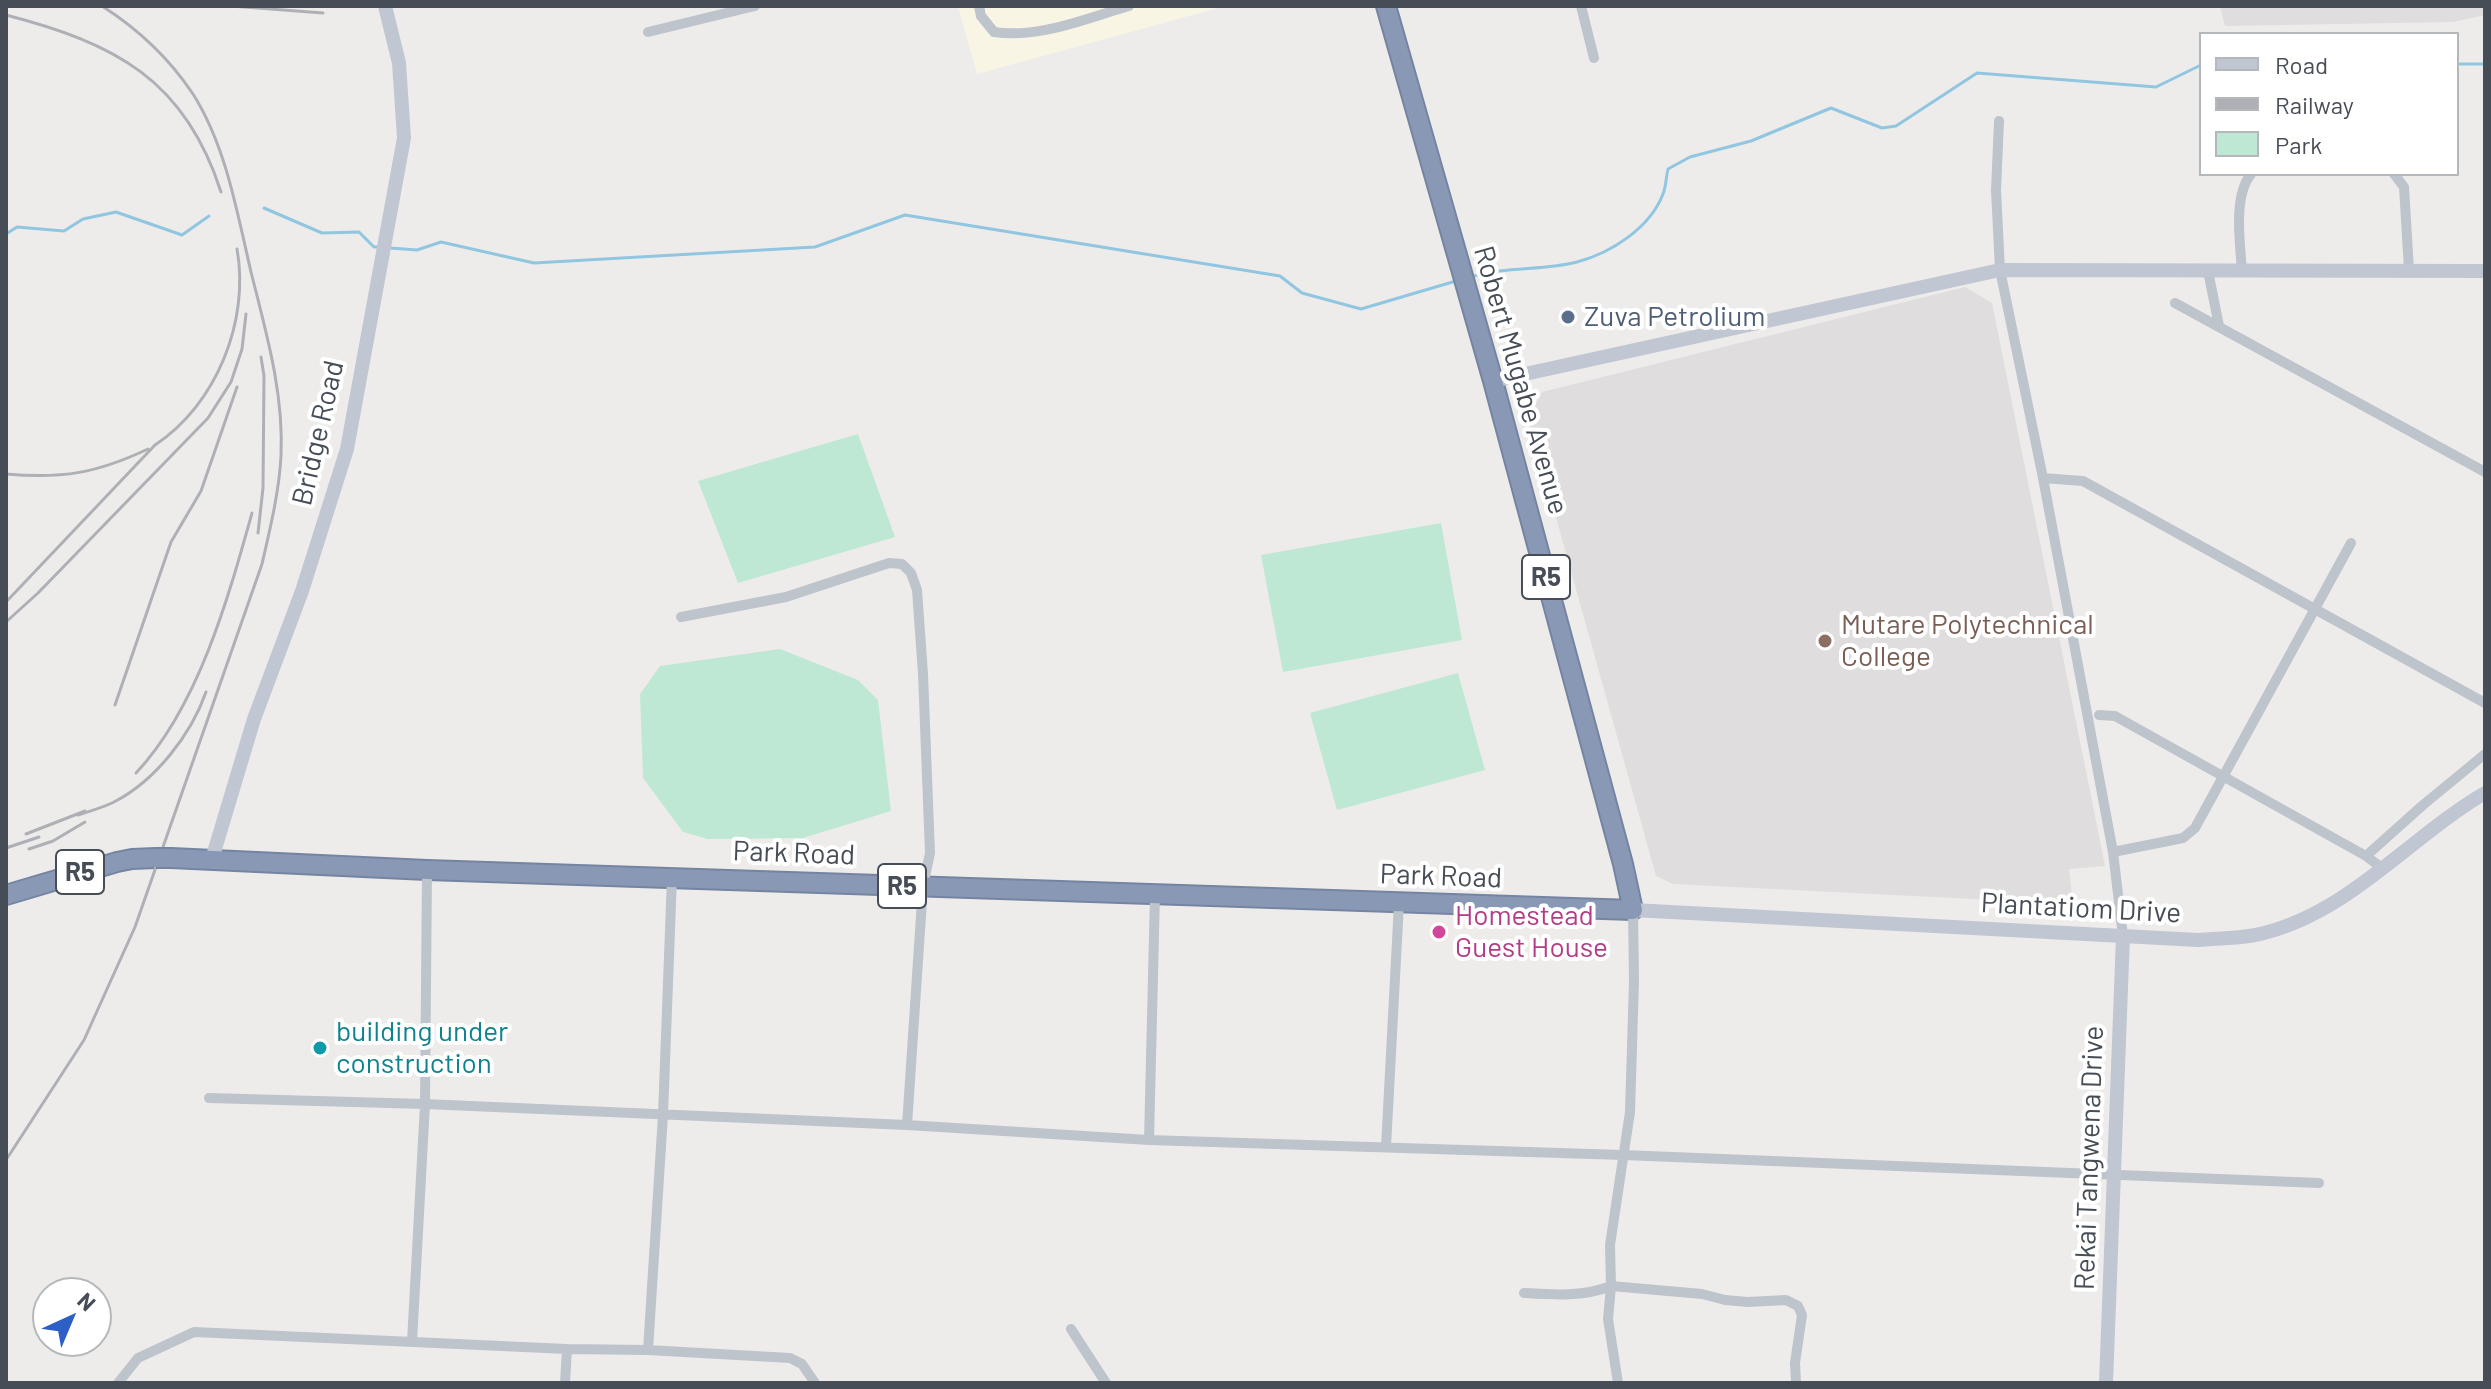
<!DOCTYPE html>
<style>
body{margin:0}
#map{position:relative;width:2491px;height:1389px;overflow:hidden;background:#eeeceb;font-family:Barlow,sans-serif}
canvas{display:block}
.frame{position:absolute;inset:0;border:8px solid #464d56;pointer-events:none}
.legend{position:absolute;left:2199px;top:32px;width:260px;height:144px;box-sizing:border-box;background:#fff;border:2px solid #b5b8bb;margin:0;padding:10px 14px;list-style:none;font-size:24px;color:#464d56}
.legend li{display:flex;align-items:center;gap:16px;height:40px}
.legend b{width:40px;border:2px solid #b5b8bb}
.north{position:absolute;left:32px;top:1277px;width:80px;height:80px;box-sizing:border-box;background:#fff;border:2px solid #b5b8bb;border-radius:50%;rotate:44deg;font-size:22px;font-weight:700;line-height:32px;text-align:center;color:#464d56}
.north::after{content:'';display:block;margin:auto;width:28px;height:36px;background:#2e5fc6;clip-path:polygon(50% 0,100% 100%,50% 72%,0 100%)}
</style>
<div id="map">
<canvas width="2491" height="1389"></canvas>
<div class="frame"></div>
<ul class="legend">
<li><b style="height:10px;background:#c0c7d3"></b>Road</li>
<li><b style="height:10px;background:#aeb0b5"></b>Railway</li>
<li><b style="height:22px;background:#bee8d3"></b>Park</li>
</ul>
<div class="north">N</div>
</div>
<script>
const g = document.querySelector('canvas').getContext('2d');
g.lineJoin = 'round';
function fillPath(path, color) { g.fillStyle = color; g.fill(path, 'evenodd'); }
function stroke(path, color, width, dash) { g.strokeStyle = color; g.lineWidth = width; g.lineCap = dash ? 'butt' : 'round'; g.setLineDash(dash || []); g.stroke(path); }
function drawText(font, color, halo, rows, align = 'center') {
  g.font = font + ' Barlow,sans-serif'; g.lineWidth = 8; g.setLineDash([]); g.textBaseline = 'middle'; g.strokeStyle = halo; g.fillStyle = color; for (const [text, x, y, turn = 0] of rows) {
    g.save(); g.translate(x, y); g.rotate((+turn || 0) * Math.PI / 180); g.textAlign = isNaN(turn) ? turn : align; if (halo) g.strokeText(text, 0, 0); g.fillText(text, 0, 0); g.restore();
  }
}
fillPath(new Path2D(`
 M958,6H1225L977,74Z`), '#f8f5e5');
fillPath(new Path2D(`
 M2220,6H2485V15L2453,22L2225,26Z
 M1965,287L1992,303L2105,866L2069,869L2073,904L1673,884L1656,876L1528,417L1542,392Z`), '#dfdddd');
fillPath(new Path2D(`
 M858,434L895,537L738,583L698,481Z
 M1441,523L1462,640L1283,672L1261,555Z
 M780,649L858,680L878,700L891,811L803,838L708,839L683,832L643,778L640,694L660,666Z
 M1458,673L1485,770L1337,810L1310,713Z`), '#bee8d3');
stroke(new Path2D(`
 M2457,64H2485
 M264,208L322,233L359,232L374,247H378
 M6,234L17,227L64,231L83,219L116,212L182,235L209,216
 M390,248L417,250L441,242L534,263L815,247L905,215L1280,276L1302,293L1361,309L1456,281
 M1471,277C1506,266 1543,271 1577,262C1611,253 1650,228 1663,194C1666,187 1666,177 1668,169L1690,157L1751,141L1831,108L1882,128L1896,126L1977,73L2156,87L2201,65`), '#90c6e0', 3);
const highway = new Path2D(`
 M171,858L427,870L1633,910L1623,864L1493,381L1386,6
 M6,895L117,862L132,859L156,858`);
stroke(highway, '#7484a1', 22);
stroke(new Path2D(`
 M979,6L981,16L994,32C1038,39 1087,18 1129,6
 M1581,6L1594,58
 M648,32L755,6
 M1999,121L1996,190L2000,270L2043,478L2113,852L2123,936
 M2394,174L2404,187L2409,270
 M2208,271L2219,326
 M2242,271C2240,243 2233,196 2251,174
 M2175,303L2485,472
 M2043,478L2083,481L2485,703
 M681,617L786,597L889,563L902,564L911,573L917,590L923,674L930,853L923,886L907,1125
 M2099,715L2115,716L2366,856
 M2113,852L2183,838L2195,828L2351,543
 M2382,868L2366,856L2423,805L2485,754
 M209,1098L425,1104L907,1125L1149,1140L1623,1155L2319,1183
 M1149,1140L1155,894
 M1386,1147L1399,903
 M1524,1293C1555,1295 1583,1297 1611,1286L1702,1294L1725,1300L1748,1302L1786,1300L1798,1306L1802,1315L1795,1363L1796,1383
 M1071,1329L1106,1383
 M412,1342L425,1104L427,870
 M648,1350L663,1115L672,877
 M118,1383L138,1358L194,1332L567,1349L648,1350L790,1358L802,1364L815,1383
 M565,1383L567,1349
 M1618,1383L1608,1319L1611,1286L1610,1245L1630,1112L1634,981L1633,910`), '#bec4cc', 10);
stroke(new Path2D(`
 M1493,381L2000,270L2485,271
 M212,859L254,719L302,591L347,449L404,138L399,63L385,6
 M1633,910L2198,940C2219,938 2243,939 2264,933C2351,911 2411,836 2485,793
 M2106,1383L2123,936`), '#c0c7d3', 14);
stroke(highway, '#8999b5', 18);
stroke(new Path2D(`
 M231,6L323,13
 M6,15C114,43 185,79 221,192
 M6,474C63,479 97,473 148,449
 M258,533L263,488L264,376L261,357
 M6,602L155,445C216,405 250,321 237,249
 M6,622L38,593L208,418L231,382L242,349L246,314
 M115,705L171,542L201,491L237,387
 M136,773C198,707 228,599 252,513
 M78,815C90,811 102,808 114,802C155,781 191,735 206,692
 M26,834L85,811
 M6,848L39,837
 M29,849L53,841L85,822
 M6,1160L84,1040L135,927L262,564C270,529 279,493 281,456C284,393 266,332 251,272C237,212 226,146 193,94C169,58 138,29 102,6`), '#aeb0b5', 3);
const highwayBridge = new Path2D(`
 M156,858H171`);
stroke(highwayBridge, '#7484a1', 22, []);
stroke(highwayBridge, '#8999b5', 18);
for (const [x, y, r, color] of [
 [1568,317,8,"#5c6f8a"],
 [1825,641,8,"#8d6e63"],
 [1439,932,8,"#d1479c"],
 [320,1048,8,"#0f9aa8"]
]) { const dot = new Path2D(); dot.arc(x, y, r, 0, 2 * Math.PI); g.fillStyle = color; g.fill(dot); stroke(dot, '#fff', 3); }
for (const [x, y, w] of [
 [1546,577,48],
 [80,872,48],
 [902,886,48]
]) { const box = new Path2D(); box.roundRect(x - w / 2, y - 22, w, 44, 6); g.fillStyle = '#fff'; g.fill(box); stroke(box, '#464d56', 2); }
drawText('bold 26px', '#464d56', null, [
 ["R5",1546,577],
 ["R5",80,872],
 ["R5",902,886]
]);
drawText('28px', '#4e5e75', '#fff', [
 ["Zuva Petrolium",1584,317]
], 'left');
drawText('28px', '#464d56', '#fff', [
 ["Robert Mugabe Avenue",1521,380,74],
 ["Bridge Road",318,433,-77],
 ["Park Road",794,853,2],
 ["Park Road",1441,876,2],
 ["Plantatiom Drive",2081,908,3],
 ["Rekai Tangwena Drive",2089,1158,-88]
]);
drawText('28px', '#785e54', '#fff', [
 ["Mutare Polytechnical",1841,625],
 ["College",1841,657]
], 'left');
drawText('28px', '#b23c85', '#fff', [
 ["Homestead",1455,916],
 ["Guest House",1455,948]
], 'left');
drawText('28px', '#0d838f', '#fff', [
 ["building under",336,1032],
 ["construction",336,1064]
], 'left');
</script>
